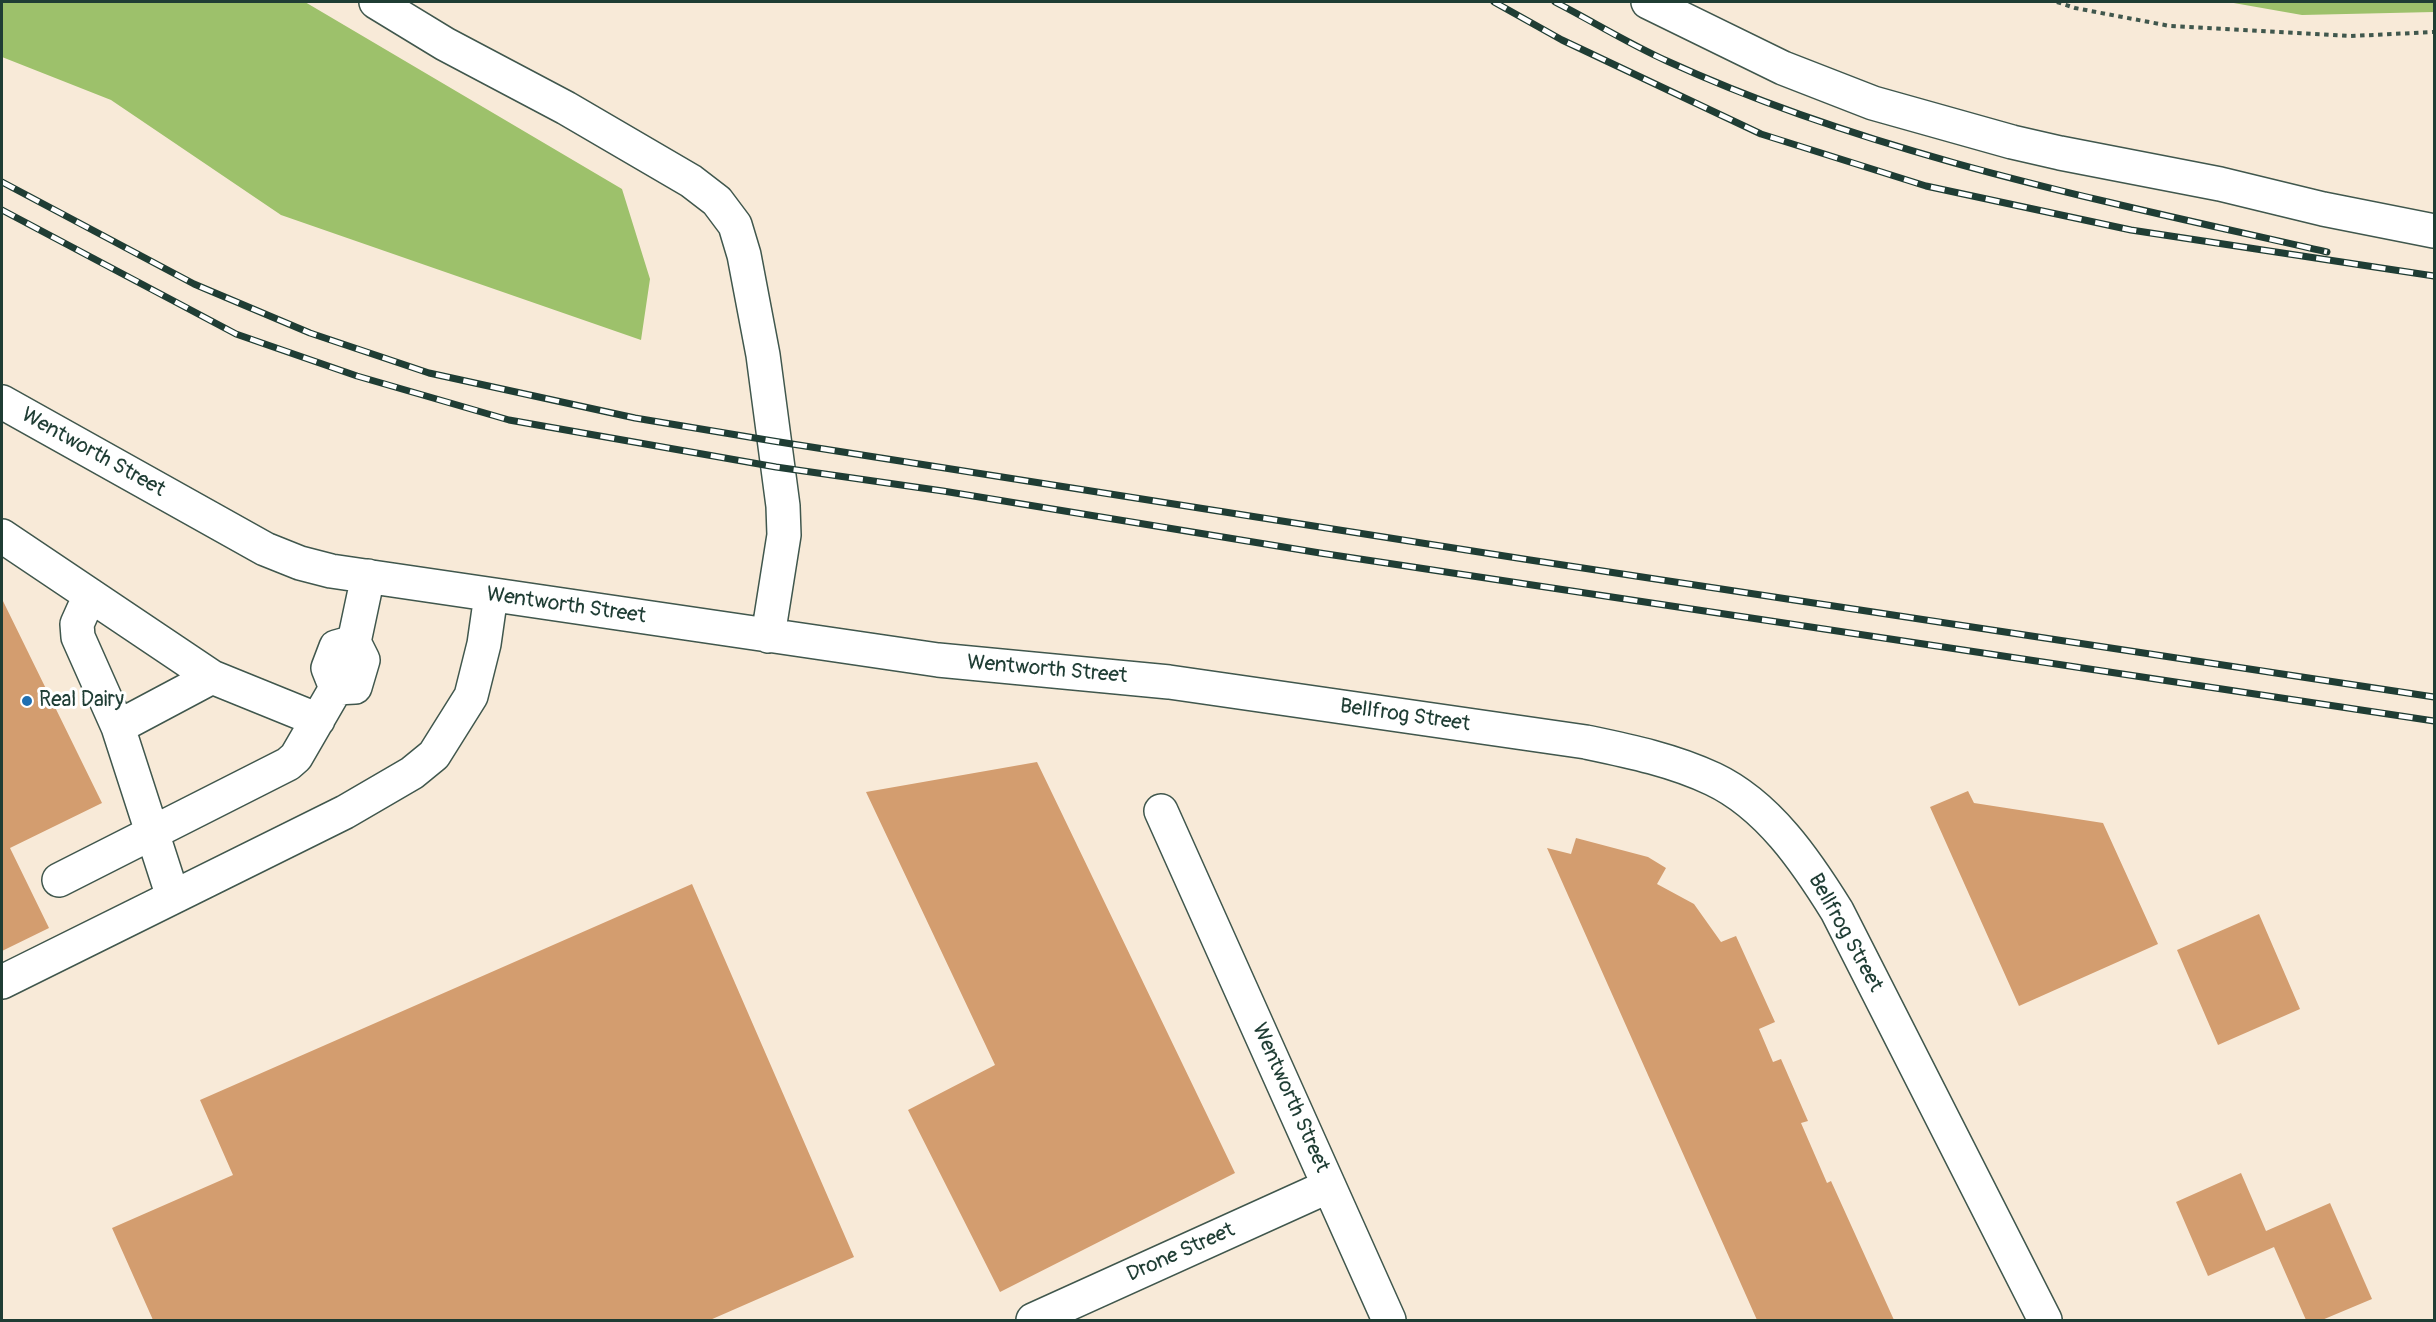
<!DOCTYPE html>
<style>
body{margin:0}
#map{position:relative;width:2436px;height:1322px;overflow:hidden;background:#f8ead8;font-family:Pangolin,sans-serif}
canvas{display:block}
.frame{position:absolute;inset:0;border:3px solid #1f3d34;pointer-events:none}
</style>
<div id="map">
<canvas width="2436" height="1322"></canvas>
<div class="frame"></div>
</div>
<script>
const g = document.querySelector('canvas').getContext('2d');
g.lineJoin = 'round';
function fillPath(path, color) { g.fillStyle = color; g.fill(path, 'evenodd'); }
function stroke(path, color, width, dash) { g.strokeStyle = color; g.lineWidth = width; g.lineCap = dash ? 'butt' : 'round'; g.setLineDash(dash || []); g.stroke(path); }
function drawText(font, color, halo, rows, align = 'center') {
  g.font = font + ' Pangolin,sans-serif'; g.lineWidth = 6; g.setLineDash([]); g.textBaseline = 'middle'; g.strokeStyle = halo; g.fillStyle = color; for (const [text, x, y, turn = 0] of rows) {
    g.save(); g.translate(x, y); g.rotate((+turn || 0) * Math.PI / 180); g.textAlign = isNaN(turn) ? turn : align; if (halo) g.strokeText(text, 0, 0); g.fillText(text, 0, 0); g.restore();
  }
}
fillPath(new Path2D(`
 M2,2H305L622,189L650,279L641,340L281,215L111,100L2,57Z
 M2228,2H2434V12L2302,15Z`), '#9dc16b');
fillPath(new Path2D(`
 M2,599L102,803L10,848L49,928L2,951Z
 M1037,762L1235,1173L1000,1292L908,1110L995,1065L866,792Z
 M1968,791L1974,803L2103,823L2158,944L2019,1006L1930,807Z
 M1576,838L1648,857L1666,868L1657,884L1694,904L1721,942L1736,936L1775,1022L1759,1029L1773,1062L1781,1059L1808,1121L1801,1123L1827,1183L1831,1181L1894,1320H1757L1547,848L1571,854Z
 M692,884L854,1257L710,1320H153L112,1228L233,1175L200,1100Z
 M2259,914L2300,1009L2218,1045L2177,950Z
 M2241,1173L2266,1231L2330,1203L2372,1299L2322,1320H2306L2274,1247L2208,1276L2176,1202Z`), '#d39d6f');
const minor = new Path2D(`
 M376,2L445,44L566,108L691,181L717,201L735,225L744,255L763,355L783,506L784,535L768,636
 M1648,2L1783,68L1873,103L2012,142L2060,153L2220,184L2323,209L2434,231
 M2,402L265,549L300,563L331,571L938,660L1169,682L1586,742C1629,751 1673,760 1713,779C1768,805 1806,861 1837,911L2045,1320
 M2,536L212,677L118,727L173,897
 M90,595L77,624L78,637L118,727
 M354,642L336,647L328,668L336,688L355,687L363,660L354,642L368,576
 M212,677L318,720
 M1161,811L1389,1320
 M59,880L288,764L296,757L336,688
 M2,982L345,812L412,773L434,755L471,696L484,644L491,595
 M1033,1320L1329,1186`);
stroke(minor, '#40574d', 36);
stroke(new Path2D(`
 M2057,2L2075,8L2170,26L2351,36L2434,32`), '#40574d', 4, [4.5, 4.5]);
stroke(minor, '#fff', 33);
const rail = new Path2D(`
 M1494,2L1562,40L1761,134L1926,186L2131,230L2434,276
 M1555,2C1592,21 1629,44 1667,61C1872,155 2108,202 2327,252
 M2,182L194,284L310,333L429,373L635,418L773,441L1530,560L2434,697
 M2,210L236,334L357,376L509,420L776,467L943,491L1320,553L2434,721`);
stroke(rail, '#1f3d34', 7);
stroke(rail, '#fff', 4.5, [14]);
for (const [x, y, r, color] of [
 [27,701,6,"#1f6fb2"]
]) { const dot = new Path2D(); dot.arc(x, y, r, 0, 2 * Math.PI); g.fillStyle = color; g.fill(dot); stroke(dot, '#fff', 2); }
drawText('21px', '#1f3d34', '#fff', [
 ["Wentworth Street",93,453,29],
 ["Wentworth Street",566,606,8],
 ["Wentworth Street",1047,670,5],
 ["Bellfrog Street",1405,716,8],
 ["Bellfrog Street",1845,933,61],
 ["Wentworth Street",1290,1098,66],
 ["Drone Street",1181,1253,-24]
]);
drawText('21px', '#1f3d34', '#fff', [
 ["Real Dairy",39,701]
], 'left');
</script>
